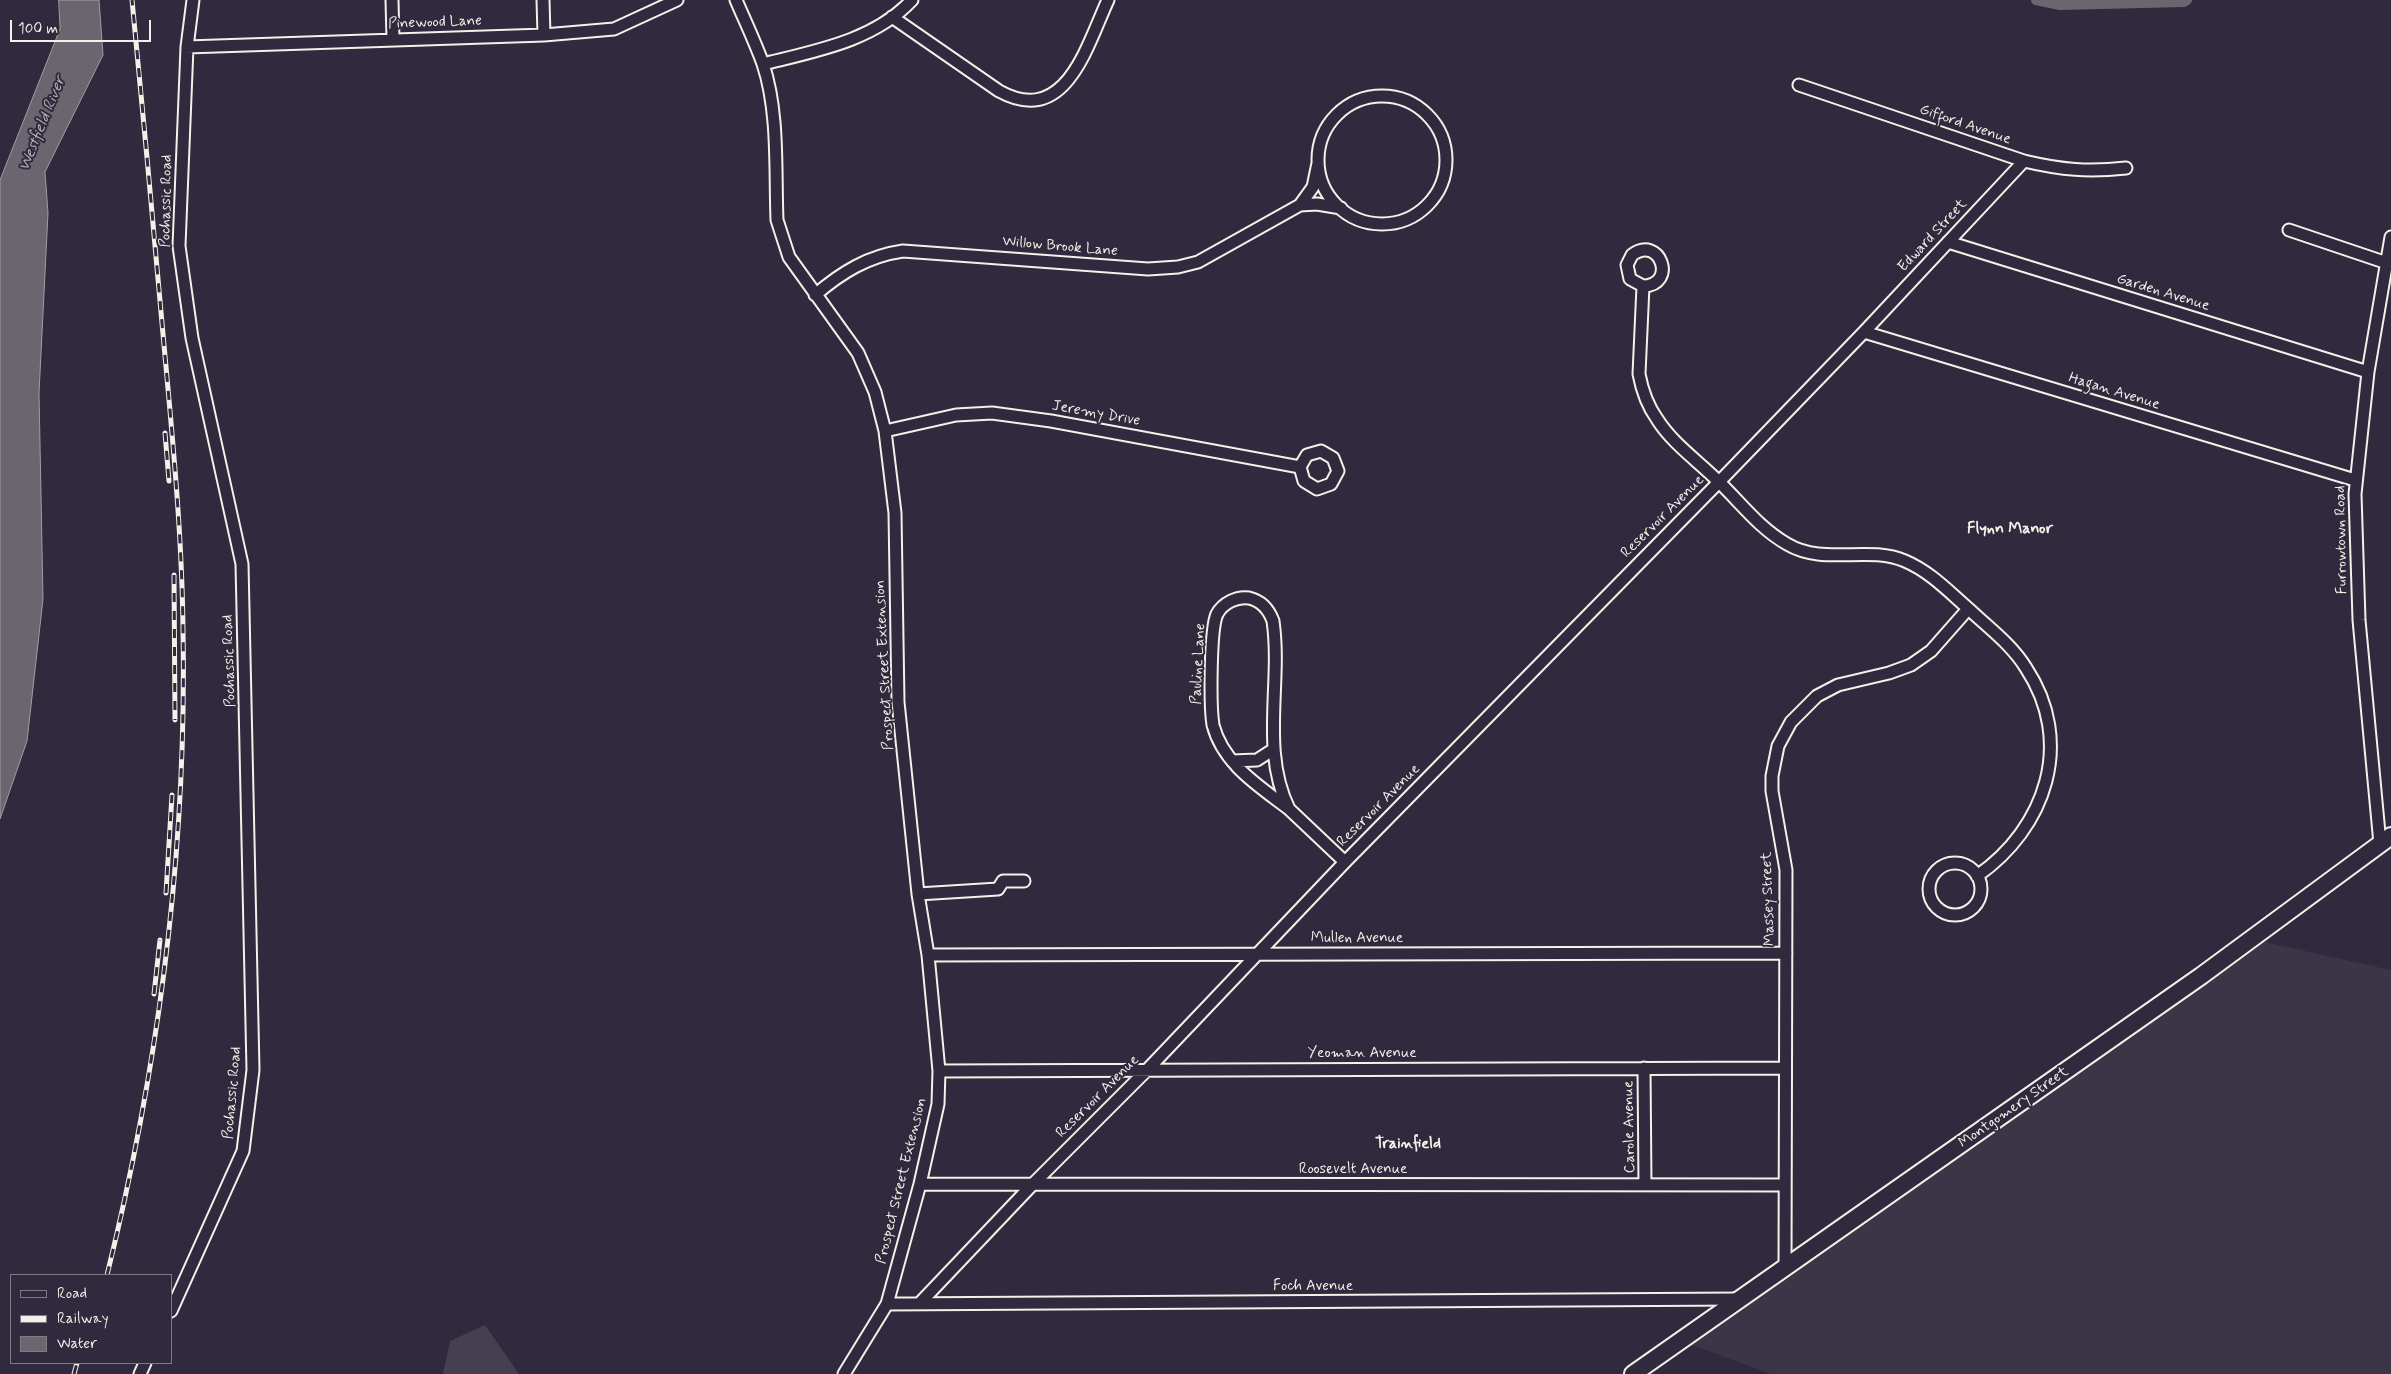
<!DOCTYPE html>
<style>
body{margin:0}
#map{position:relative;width:2391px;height:1374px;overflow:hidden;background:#2f2a3d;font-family:Mynerve,sans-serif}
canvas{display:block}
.legend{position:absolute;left:10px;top:1274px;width:162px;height:90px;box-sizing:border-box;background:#2f2a3d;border:1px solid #7e7a81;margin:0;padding:6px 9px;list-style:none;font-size:15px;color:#f4f1e8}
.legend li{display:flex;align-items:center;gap:10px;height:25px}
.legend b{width:25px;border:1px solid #7e7a81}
.scale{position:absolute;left:10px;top:20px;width:141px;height:22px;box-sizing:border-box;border:2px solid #f4f1e8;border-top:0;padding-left:6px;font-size:15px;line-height:18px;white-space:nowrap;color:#f4f1e8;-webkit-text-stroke:4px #2f2a3d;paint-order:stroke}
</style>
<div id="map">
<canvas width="2391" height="1374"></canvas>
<ul class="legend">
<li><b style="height:6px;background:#2f2a3d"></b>Road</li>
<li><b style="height:6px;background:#f4f1e8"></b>Railway</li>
<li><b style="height:14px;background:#6a6670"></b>Water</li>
</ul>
<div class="scale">100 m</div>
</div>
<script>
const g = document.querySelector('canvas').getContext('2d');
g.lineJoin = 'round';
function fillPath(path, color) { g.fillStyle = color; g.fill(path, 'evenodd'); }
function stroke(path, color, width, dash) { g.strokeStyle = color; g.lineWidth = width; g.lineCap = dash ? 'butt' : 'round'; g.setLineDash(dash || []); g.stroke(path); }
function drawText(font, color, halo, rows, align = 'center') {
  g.font = font + ' Mynerve,sans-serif'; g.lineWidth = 4; g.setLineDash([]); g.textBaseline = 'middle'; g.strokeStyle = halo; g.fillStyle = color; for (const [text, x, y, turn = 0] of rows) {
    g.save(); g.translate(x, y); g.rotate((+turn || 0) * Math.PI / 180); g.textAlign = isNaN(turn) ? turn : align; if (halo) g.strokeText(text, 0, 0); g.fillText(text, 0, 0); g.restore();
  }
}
fillPath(new Path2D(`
 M2251,939L2391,970V1374H1771L1681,1341Z`), '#3b3647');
fillPath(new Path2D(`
 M485,1325L519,1374H443L450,1341Z`), '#454050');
const water = new Path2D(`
 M59,0H99L103,55L45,172L48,213L39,393L43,599L27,741L0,819V180L60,29Z`);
fillPath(water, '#6a6670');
stroke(water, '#a19ea0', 1);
stroke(new Path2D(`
 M2036,0L2060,5L2184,2L2187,0`), '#6a6670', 10);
const minor = new Path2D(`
 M392,0L393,40
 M543,0L544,35
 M736,0C745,21 755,42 763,64C779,112 775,170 777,220L789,257L858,353L875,392L885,431L895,513L898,702L918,894L928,955L939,1071L938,1104L920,1184L887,1304L844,1374
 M892,17L999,91C1066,128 1087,45 1108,0
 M187,47L544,35L614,29L677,0
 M763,64C815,51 874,41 912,0
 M1799,85L2024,161C2062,170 2088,172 2126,168
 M1318 160a64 64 0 1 1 128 0a64 64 0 1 1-128 0Z
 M1300,205L1317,204L1341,208
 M2289,230L2387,263
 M1948,242L2368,372
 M1643,286L1630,279L1627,265L1632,255C1660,234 1678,285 1643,286L1639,374C1642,390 1647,405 1657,419C1672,443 1698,461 1718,481C1741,503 1759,528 1787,544C1824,566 1867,545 1905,561C1931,572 1950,593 1971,611C1990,629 2012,645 2026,668C2075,742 2046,828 1977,876
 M815,295C842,272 868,256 903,251L1148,269L1178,267L1198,262L1300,205L1313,187L1318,163
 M1864,332L2355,480
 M885,431L956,415L992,413L1051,421L1300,467L1307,455L1321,451L1333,458L1338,471L1331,484L1317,489L1304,481L1300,467
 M1232,761L1257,760L1274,749
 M1289,809C1259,786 1223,764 1213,725C1210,707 1210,629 1217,614C1223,603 1237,596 1249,598C1262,601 1269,610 1273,621C1282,683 1260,750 1289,809L1345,862
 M2380,844L2359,620L2355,494L2368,372L2391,237
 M1929 889a26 26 0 1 1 52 0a26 26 0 1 1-52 0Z
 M918,894L998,889L1003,881H1024
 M928,955L1786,953
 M1644,1068L1645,1185
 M939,1071L1785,1068
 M920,1184L1785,1185
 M1785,1268L1786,870L1772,791V776L1778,746L1791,722L1817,696L1838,685L1889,673L1911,665L1931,651L1968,609
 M887,1304L1740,1299
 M919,1304L1032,1185L1147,1070L1345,862L1719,482L1864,332L2024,161
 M171,1311L243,1151L253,1070L242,564L192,338L179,246L187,47L193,0
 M140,1374L145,1363`);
const secondary = new Path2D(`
 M1633,1374L2201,976L2391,836`);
stroke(minor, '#f4f1e8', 15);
stroke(secondary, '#f4f1e8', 20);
stroke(minor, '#2f2a3d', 11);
stroke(secondary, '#2f2a3d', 16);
const rail = new Path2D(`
 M165,433L169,481
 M174,575L175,720
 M166,893L172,795
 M154,994L160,940
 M107,1275C159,1065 187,847 183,630C182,531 172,433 163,334C153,223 143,111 132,0
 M74,1374L77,1363`);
stroke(rail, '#f4f1e8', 5);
stroke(rail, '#2f2a3d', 3, [9]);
drawText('15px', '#f4f1e8', '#2f2a3d', [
 ["Pinewood Lane",435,23,-2],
 ["Gifford Avenue",1965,125,19],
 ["Pochassic Road",167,201,-89],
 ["Edward Street",1933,236,-47],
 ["Willow Brook Lane",1060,247,5],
 ["Garden Avenue",2163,293,17],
 ["Hagan Avenue",2114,392,17],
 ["Jeremy Drive",1096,414,10],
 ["Reservoir Avenue",1663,517,-45],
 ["Furrowtown Road",2342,540,-91],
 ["Pochassic Road",230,661,-92],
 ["Pauline Lane",1199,664,-87],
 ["Prospect Street Extension",885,665,-93],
 ["Reservoir Avenue",1379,806,-45],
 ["Massey Street",1769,899,-92],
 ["Mullen Avenue",1357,939],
 ["Yeoman Avenue",1362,1054],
 ["Pochassic Road",233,1093,-85],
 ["Reservoir Avenue",1098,1097,-45],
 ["Montgomery Street",2014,1108,-35],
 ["Carole Avenue",1630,1127,-91],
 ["Roosevelt Avenue",1353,1170],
 ["Prospect Street Extension",902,1181,-76],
 ["Foch Avenue",1313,1287]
]);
drawText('italic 16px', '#b6b2b2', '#2f2a3d', [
 ["Westfield River",43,124,-68]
]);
drawText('bold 16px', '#f4f1e8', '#2f2a3d', [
 ["Flynn Manor",2010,530],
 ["Trainfield",1408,1145]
]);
</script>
